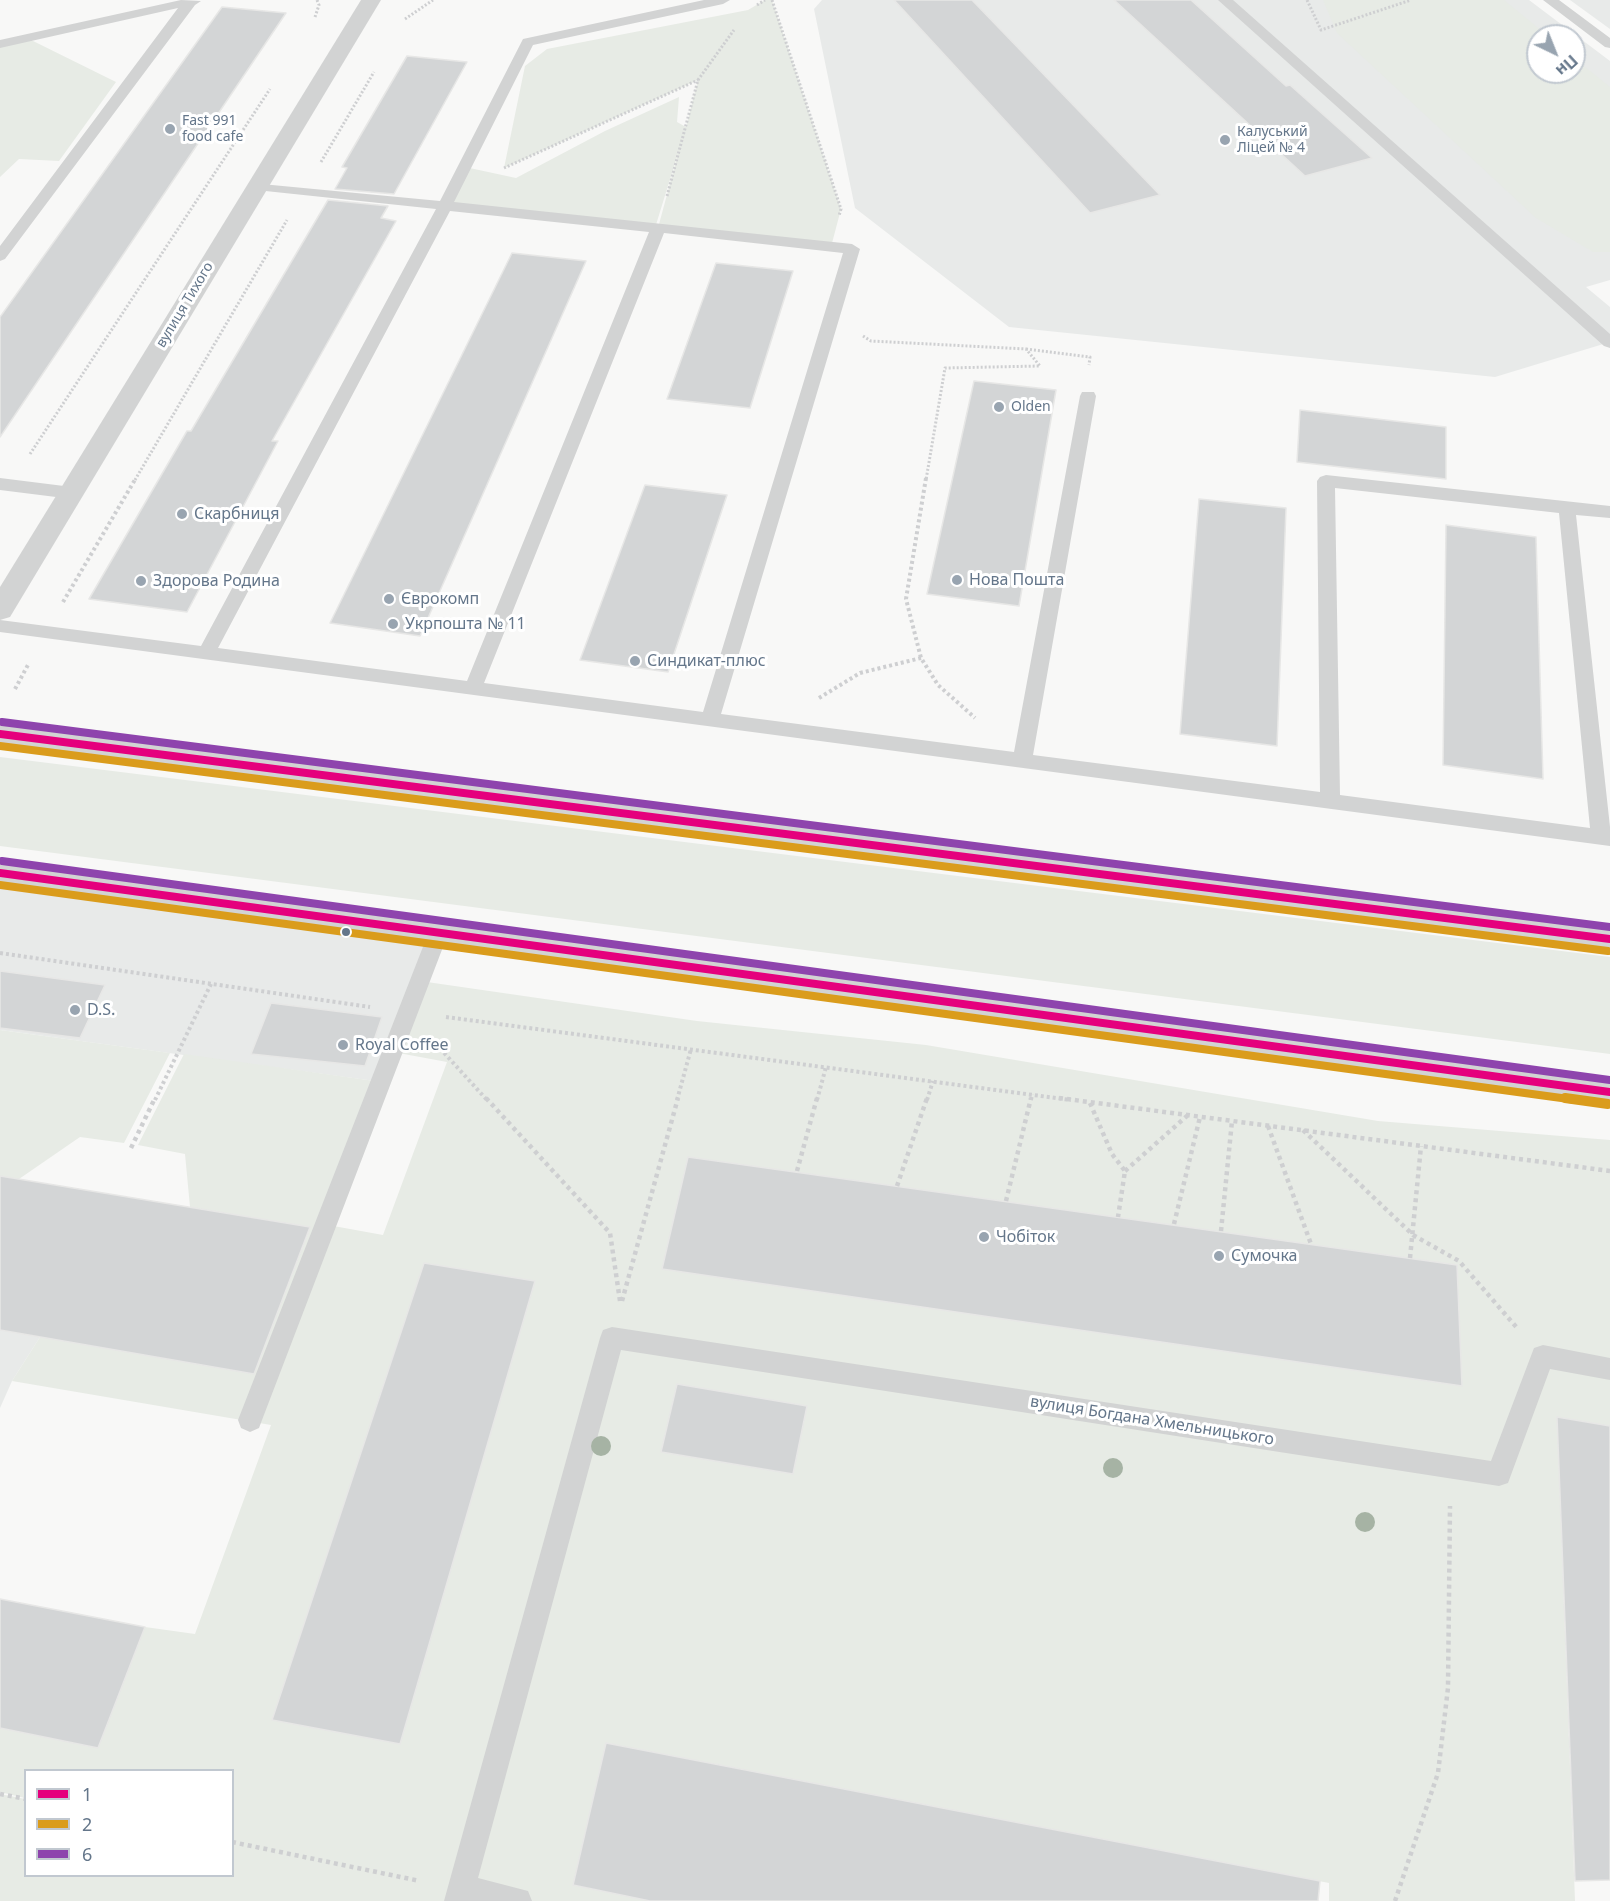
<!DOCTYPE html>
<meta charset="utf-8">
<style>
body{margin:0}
#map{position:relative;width:1610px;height:1901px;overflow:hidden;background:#f8f8f7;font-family:"Noto Sans",sans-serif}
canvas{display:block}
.legend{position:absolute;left:24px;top:1769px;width:210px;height:108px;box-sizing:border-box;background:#fff;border:2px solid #c1c8d0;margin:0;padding:8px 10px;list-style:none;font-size:18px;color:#64768a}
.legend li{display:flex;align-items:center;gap:12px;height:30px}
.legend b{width:30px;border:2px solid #c1c8d0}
.north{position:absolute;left:1526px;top:24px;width:60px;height:60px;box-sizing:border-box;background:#fff;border:2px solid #c1c8d0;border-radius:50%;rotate:137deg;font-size:16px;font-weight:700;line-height:24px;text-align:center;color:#64768a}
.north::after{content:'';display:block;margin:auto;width:21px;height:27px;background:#98a4b0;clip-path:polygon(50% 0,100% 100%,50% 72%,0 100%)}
</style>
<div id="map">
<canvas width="1610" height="1901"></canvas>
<ul class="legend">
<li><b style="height:8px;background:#e5007d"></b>1</li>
<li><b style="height:8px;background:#da9c1c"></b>2</li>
<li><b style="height:8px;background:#8e44ad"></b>6</li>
</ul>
<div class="north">Пн</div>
</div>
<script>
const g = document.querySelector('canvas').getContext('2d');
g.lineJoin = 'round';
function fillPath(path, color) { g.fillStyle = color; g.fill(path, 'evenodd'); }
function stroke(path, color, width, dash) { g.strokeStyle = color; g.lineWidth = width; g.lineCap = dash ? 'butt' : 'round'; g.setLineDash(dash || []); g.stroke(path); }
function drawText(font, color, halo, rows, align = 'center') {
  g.font = font + ' "Noto Sans",sans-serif'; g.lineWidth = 6; g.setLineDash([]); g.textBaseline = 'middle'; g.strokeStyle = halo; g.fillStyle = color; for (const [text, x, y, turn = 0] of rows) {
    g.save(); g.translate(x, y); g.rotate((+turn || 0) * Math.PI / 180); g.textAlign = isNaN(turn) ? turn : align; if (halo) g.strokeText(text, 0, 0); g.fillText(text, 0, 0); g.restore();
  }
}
fillPath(new Path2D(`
 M822,0H1529L1610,61V280L1586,287L1610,307V342L1495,377L1009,327L855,208L814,9ZM1538,36H1574V72H1538Z
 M1570,0H1610V29Z
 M0,875L438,934L382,1082L0,1030Z
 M0,1330L40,1337L12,1381L0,1408Z`), '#e8eae9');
fillPath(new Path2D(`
 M765,0H772L841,209L831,247L658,228L679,150L655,228L445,206L465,167L516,178L605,131L679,97L677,122L686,127L698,80L504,168L525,66L547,49L748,10Z
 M1323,0H1504L1548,36H1538V72H1574V58L1610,87V252H1593L1536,218L1337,33Z
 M27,38L116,82L59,161L19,159L0,177V44Z
 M0,757L1610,957V1054L0,846Z
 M420,981L697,1021L926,1045L1378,1121L1610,1140V1426L1557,1418L1575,1901H1329V1883L607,1743L573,1885L652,1901H0V1794L25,1799L26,1876H232V1770H26L25,1798L0,1792V1728L98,1748L145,1627L195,1634L271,1425L12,1381L40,1337L254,1374L310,1228L190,1207L185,1154L138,1145L184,1054L382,1082L328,1225L383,1235L447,1062L393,1052Z
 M0,1030L170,1053L124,1143L80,1137L19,1179L0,1176Z`), '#e7ebe5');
const building = new Path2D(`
 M894,0H972L1160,195L1090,213Z
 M1114,0H1191L1286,86L1290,85L1372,158L1305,176Z
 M222,7L286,13L0,437V317Z
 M407,56L467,62L394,194L335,189L347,168L342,167Z
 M328,200L388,206L381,218L396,221L272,441H278L187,612L89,599L187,431H191Z
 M512,253L586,261L420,636L330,623Z
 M716,263L793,271L750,408L667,399Z
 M974,381L1056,390L1019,606L927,594Z
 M1300,410L1446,427V479L1297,462Z
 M645,485L727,495L668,672L580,660Z
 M1199,499L1286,508L1277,746L1180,734Z
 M1446,525L1536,537L1543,779L1443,765Z
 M0,971L105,985L80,1038L0,1028Z
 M271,1003L382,1017L365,1066L251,1054Z
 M688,1157L1457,1265L1462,1386L662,1269Z
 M0,1176L310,1227L254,1374L0,1330Z
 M424,1263L535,1281L400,1744L272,1720Z
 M677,1384L807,1406L793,1474L661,1452Z
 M1557,1417L1610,1426V1880L1575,1881Z
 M0,1599L145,1627L98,1748L0,1728Z
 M606,1743L1320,1881L1318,1901H650L573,1885Z`);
fillPath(building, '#d3d5d6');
stroke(building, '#e7e7e6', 1.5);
stroke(new Path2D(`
 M772,0L841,209L839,216
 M1307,0L1321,30L1411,0
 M757,5L765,0
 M315,17L319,5L317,0
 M405,19L433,0
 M321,162L374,72
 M504,168L698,80
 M667,196L698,80L734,30
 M863,336L871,341L1026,349L1040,366L945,368L926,480
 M1026,349L1090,357L1089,365
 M30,454L270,89
 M135,480L287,220`), '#cecfd1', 3, [2, 2]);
stroke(new Path2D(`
 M926,478L906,599L921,658L938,685L975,718
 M63,602L136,478
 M15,689L29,663
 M819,698L860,673L921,658
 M0,953L370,1007
 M446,1017L1071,1100
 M436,1044L487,1100
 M155,1100L211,984
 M677,1100L691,1049
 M817,1100L826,1067
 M927,1100L933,1081
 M1031,1100L1032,1094`), '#cecfd1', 4, [3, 3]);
stroke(new Path2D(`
 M486,1098L610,1233L620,1301
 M1059,1098L1610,1171
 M1090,1103L1112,1154L1125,1171L1118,1217
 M1268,1126L1311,1244
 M1303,1130L1413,1235L1459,1261L1518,1329
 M131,1148L155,1098
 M797,1171L817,1098
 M1125,1171L1188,1115
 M897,1186L927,1098
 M1006,1201L1031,1098
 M1174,1224L1200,1117
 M1221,1231L1232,1121
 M1410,1258L1421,1146
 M622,1301L678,1098
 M0,1794L26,1799
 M232,1842L420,1881
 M1395,1901L1438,1773L1448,1688L1450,1506`), '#cecfd1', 4.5, [4, 4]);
fillPath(new Path2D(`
 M181,0L201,1L195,5L5,259L0,261V246L178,8L0,48V40Z
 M704,0H730L723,4L533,45L454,202L852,244L860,249L721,714L1014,752L1080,396L1082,392H1094L1096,396L1033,755L1320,792L1317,481L1320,477L1326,475L1610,506V518L1576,515L1610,827V846L0,632V620L201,646L436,209L256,190L251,189L249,186L251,183L440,201L523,39ZM450,211L649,232L467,681L218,648ZM664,233L843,253L703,712L484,683ZM1335,488L1559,513L1590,828L1340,795Z
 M1218,0H1233L1610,334V348L1604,346Z
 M1543,0H1559L1610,38V48L1605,47Z
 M0,478L72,487L78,489L81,493L78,497L72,499L0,490Z
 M438,926L445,928L448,934L262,1420L259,1428L250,1432L241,1428L238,1420L428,934L431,928Z
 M612,1327L1491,1461L1534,1348L1543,1345L1610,1358V1380L1550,1369L1508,1483L1499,1486L621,1350L478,1878L528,1891L532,1901H444L600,1338L603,1330Z`), '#d2d3d3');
fillPath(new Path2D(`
 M361,0H381L10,617L0,620V587Z`), '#d2d3d3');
fillPath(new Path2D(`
 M0,723L1610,926V952L0,745Z
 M0,861L1610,1077V1107L0,885Z`), '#d2d3d3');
stroke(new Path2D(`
 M0,734L1610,939
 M0,873L1610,1092`), '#e5007d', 8);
stroke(new Path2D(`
 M0,746L1608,951
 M0,885L1576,1100`), '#da9c1c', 8);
stroke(new Path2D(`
 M1565,1098L1608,1104`), '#da9c1c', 10);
stroke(new Path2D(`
 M2,722L1610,927
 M2,861L1610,1080`), '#8e44ad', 8);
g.fillStyle = '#a6b3a4';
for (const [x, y] of [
 [601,1446],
 [1113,1468],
 [1365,1522]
]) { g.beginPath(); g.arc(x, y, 10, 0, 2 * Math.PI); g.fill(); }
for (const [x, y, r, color] of [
 [170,129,6,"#98a4b0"],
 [1225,140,6,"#98a4b0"],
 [999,407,6,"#98a4b0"],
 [182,514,6,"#98a4b0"],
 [957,580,6,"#98a4b0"],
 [141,581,6,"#98a4b0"],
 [389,599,6,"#98a4b0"],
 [393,624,6,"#98a4b0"],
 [635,661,6,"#98a4b0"],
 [346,932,5,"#64768a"],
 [75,1010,6,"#98a4b0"],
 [343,1045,6,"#98a4b0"],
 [984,1237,6,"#98a4b0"],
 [1219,1256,6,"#98a4b0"]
]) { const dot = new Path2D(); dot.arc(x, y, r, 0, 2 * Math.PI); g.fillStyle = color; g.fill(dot); stroke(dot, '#fff', 2); }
drawText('14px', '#64768a', '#fff', [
 ["Fast 991",182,121],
 ["food cafe",182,137],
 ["Калуський",1237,132],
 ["Ліцей № 4",1237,148],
 ["Olden",1011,407]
], 'left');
drawText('14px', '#64768a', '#fff', [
 ["вулиця Тихого",185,305,-59]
]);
drawText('16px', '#64768a', '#fff', [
 ["Скарбниця",194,514],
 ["Нова Пошта",969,580],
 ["Здорова Родина",153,581],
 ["Єврокомп",401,599],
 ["Укрпошта № 11",405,624],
 ["Синдикат-плюс",647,661],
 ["D.S.",87,1010],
 ["Royal Coffee",355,1045],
 ["Чобіток",996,1237],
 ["Сумочка",1231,1256]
], 'left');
drawText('16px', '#64768a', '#fff', [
 ["вулиця Богдана Хмельницького",1152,1421,9]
]);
</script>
